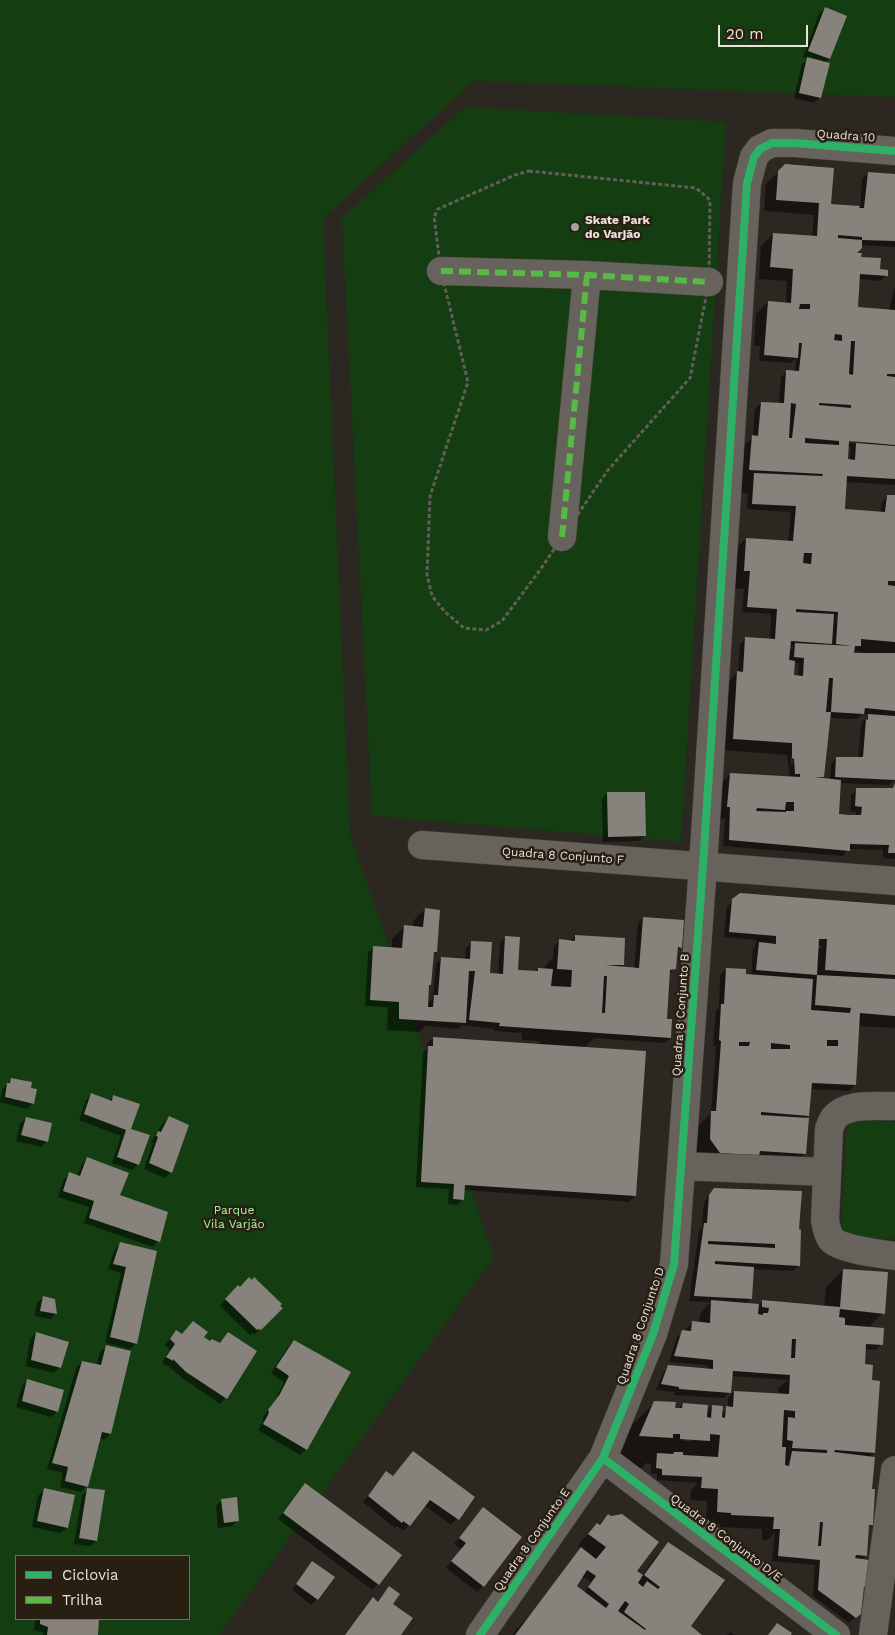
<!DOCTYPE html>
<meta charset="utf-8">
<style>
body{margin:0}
#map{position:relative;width:895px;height:1635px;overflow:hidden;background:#2d2721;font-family:"Work Sans",sans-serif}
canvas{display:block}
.legend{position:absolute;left:15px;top:1555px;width:175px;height:65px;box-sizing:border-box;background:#281f12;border:1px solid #756d62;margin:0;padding:6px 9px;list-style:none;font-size:15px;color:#e9e2da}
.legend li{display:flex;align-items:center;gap:10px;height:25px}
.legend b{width:25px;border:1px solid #756d62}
.scale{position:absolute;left:718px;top:25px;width:90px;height:22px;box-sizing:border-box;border:2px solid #e9e2da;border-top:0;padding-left:6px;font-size:15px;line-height:18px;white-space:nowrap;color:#e9e2da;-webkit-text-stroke:4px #281f12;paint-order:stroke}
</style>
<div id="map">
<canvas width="895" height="1635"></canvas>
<ul class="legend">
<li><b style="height:6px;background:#2db169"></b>Ciclovia</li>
<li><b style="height:6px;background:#58b947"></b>Trilha</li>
</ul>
<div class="scale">20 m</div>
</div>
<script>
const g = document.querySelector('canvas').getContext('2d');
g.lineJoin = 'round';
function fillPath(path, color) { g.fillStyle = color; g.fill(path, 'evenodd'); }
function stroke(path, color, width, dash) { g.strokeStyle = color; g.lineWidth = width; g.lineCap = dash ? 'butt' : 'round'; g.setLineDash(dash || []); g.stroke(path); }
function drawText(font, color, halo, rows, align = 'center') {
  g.font = font + ' "Work Sans",sans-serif'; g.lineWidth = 5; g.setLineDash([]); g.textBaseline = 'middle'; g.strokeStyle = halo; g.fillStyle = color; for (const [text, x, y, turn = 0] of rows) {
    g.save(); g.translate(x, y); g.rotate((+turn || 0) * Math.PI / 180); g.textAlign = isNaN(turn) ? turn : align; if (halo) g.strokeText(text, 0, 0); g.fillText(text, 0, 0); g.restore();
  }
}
fillPath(new Path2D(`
 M0,0H895V97L474,81L323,218L350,834L494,1257L219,1635H0ZM16,1556H189V1619H16Z
 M465,107L726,122L681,842L372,816L342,218Z
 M847,1119L895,1122V1239L841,1236Z`), '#143d11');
fillPath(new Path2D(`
 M825,8L829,59L825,63L820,97L814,103L794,98L802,64L808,59L803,57L819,14Z
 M778,172L830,205L860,207L862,179L868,174L895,175V247L861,245L854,254L886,275L881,281L859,279L857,310L889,311L895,286V485L846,482L844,510L880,513L882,502L887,496L895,497V780L889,785L839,783L838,815L856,816V813L850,811L851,795L857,789H890L895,786V859L883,858V850L848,849L843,856L723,846L725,819L716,818L718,787L730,774L790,778L787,755L722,750L715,695L738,672L740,644L745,639L770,640L771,614L742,612L744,589L727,588L728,556L746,539L788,542L791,512L747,509L748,493L728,492L730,459L753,437L755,409L761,403L779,404L781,377L787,371L795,372L796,358L791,363L759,361L760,346H754L756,314L768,302L786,304L787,281L759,279L761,246L773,234L812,237L814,215L764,211L766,184ZM848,440L862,441V444L848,443ZM848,447H851L850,461L847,463ZM789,646L794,647L788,652ZM853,651L862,652V654H853ZM794,663H799L798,677L793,676ZM862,714L870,715L863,721L861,726L858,759L836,758L831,764L830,780L820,779L823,777L829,718L857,719ZM791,756H793V764H791Z
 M607,793L645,835L639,841L603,842L602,799Z
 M733,900L895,906V1028L858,1026L855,1085L849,1091L811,1089L808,1115L804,1119L805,1153L799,1159L698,1175L689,1135L711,1113L716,1046H713L716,1011L719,1008L720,975L726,969L751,976L753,949L755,947L756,940L724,937L727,907ZM818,945H823L817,951Z
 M425,909L436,952L432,955L430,985L428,987L427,1003L433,998L436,964L442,958L465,960L466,948L472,942L489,974L498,975L500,943L506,937L517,971L535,972L538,969L545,970V966L553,958L554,946L560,941H570L575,936L623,965L620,968L634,969L638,924L643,918L681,947L676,952L675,968L669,974L665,1021L670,1038L664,1043L594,1038L584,1048L635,1196L629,1202L464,1190L463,1199L457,1205L448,1204L449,1189L416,1187L423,1053L427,1049V1044L433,1038L540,1045V1041L522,1040V1033L494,1031V1029L462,1025L459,1029L425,1026L419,1032L387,1030L388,1007L365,1006L368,953L374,947L392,949V939L404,927H413V921Z
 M11,1079L32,1104L27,1109L0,1102L2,1090Z
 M92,1094L109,1101L114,1096L129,1130L138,1164L132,1170L112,1163L121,1136L79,1120L86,1100Z
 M169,1117L171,1172L165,1178L144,1169L153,1143L151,1142L163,1123Z
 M26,1118L47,1141L41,1147L16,1141L20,1124Z
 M88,1158L158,1241L153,1247L84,1223L89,1207L58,1197L64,1179L70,1173L77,1176L82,1164Z
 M715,1189L798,1230L799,1266L793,1271L753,1269L751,1298L745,1304L758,1306L763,1301L824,1307L826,1288L843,1270L883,1313L868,1328L881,1344L876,1350L864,1349L863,1365L874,1453L869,1458L871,1525L868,1528L866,1555L860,1560L865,1587L862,1590L860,1613L849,1623L813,1596L815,1565L772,1561L775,1532L767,1540H762V1529L720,1527V1524L706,1523L707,1501L690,1500L691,1490L698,1483L657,1480V1474H651V1464L646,1463L642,1468L611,1465L625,1432L655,1402L678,1409L683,1404L706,1412L712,1406L721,1413L728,1408V1398L734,1392L778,1395V1389L787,1380L731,1376L729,1393L724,1398L674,1395V1392L656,1390L663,1373L668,1367L708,1370V1365L669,1362L677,1337L692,1323H699L700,1314L711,1302L689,1301L699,1231L702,1227L704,1202ZM683,1438L693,1439V1441H683Z
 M121,1243L156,1252L136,1343L130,1349L105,1343L121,1273L108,1269L115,1249Z
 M232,1292L279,1306L281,1308L254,1335L252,1333L250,1335L220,1306Z
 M43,1298L54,1300L56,1314L50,1319L35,1316L37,1303Z
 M176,1332L181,1336L202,1338L210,1343L219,1344L228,1333L226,1398L220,1404L181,1377L167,1365L166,1366L162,1363L170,1350L165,1345Z
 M36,1333L60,1367L54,1373L26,1366L30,1339Z
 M294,1341L306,1449L300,1455L258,1430L263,1422V1417L275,1401L284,1382L271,1373L288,1347Z
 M106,1347L129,1352L110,1434L104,1440L99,1438L86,1486L81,1492L60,1487L63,1473L47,1469L76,1368L82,1362L97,1365L100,1352Z
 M28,1380L63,1391L57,1412L51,1417L16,1407L22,1386Z
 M386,1473L393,1478L474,1497L451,1525L424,1505L404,1531L397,1526L395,1528L363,1502Z
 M305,1485L378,1584L372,1590L278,1519Z
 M88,1489L96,1541L90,1546L74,1544L82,1495Z
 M44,1490L67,1527L61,1533L32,1527L38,1496Z
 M222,1500L238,1520L232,1526L218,1528L216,1506Z
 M483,1508V1586L477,1592L446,1568L461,1549L454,1544Z
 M608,1516L635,1571L642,1576L656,1556L668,1544L690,1627L700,1635H512L534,1610L581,1549L578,1546L585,1537ZM582,1576L591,1582L584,1593L575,1586Z
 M313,1562L317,1599L311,1605L292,1590Z
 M36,1619H98L97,1635H43V1632L34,1630Z
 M730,1632L735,1635H727Z`), '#0007');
fillPath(new Path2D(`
 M825,7L847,16L830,59L808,51Z
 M807,57L830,63L821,98L799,93Z
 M785,164L834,168L831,204L860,206L859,208H864L868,172L895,174V241L862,240V237L838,235V238L862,240V248L857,253H862L861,257L881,258L880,269L888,270V276L860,274L858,307L895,310V374H887V376L895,377V445L849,441L848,459L855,460L856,443L895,446V479L847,476L845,509L885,512L887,495H895V581H888V585L895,586V642L861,639V646H855L854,653H895V711L865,708L864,714L831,712L824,777H814L841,780L839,814L849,815H861L862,807L855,806L856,788H893L895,783V853H888L889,845L850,844V851L729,840L730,807H727L730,773L800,777V774H795L794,759L792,758V743L733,739L737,671L743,672L745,637L775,639L777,609L747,607L750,571H744L746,538L793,541L796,506L752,504L754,473L822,476L823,474L749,470L752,435L758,436L761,402L784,403L786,370L799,371L802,343H799L798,358L764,355L768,301L791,303L793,269L770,267L773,233L817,236L819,203L776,200L778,171ZM800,304H810V309H799ZM835,334L842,335V341L834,340ZM851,341H855L853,375L849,374ZM791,403L796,404L792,438H789ZM819,403L851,405V408L819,405ZM805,438L839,441V445L805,443ZM804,553H812L811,564L803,563ZM796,609L838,612L836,644L852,646L795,643L794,657L804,658L803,676L794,675L795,661L789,660L791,641L832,644L834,614L796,612ZM829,678H833L831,712H826ZM786,802H794V811H786V812L756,811L757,808L785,810Z
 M868,714L895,716V780L835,777L836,757H863L866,719L868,720Z
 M607,792H645L646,836L608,837Z
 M740,893L895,905V975L825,970L827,939H819L817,975L756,970L759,942L776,944V936L729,932L732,899Z
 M425,908L440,910L437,952H434L431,985H429L428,1007H433L434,995H438L441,957L470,959L471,941L492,942L490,973L503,974L505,936L520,937L518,970L538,971V968L553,969L551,986L571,987L572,970L557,969L559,939L575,941V935L625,938L624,965H605L639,968L643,917L684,920L682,948L678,947L676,969L670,970L667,1019H672L671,1038L499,1026L500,1023L469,1020L475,971H469L466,1023L399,1019V1002L370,1000L373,946L402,948L404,925L423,927ZM604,976H607L605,1013H602Z
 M726,968L746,969V974L813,979L811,1010L850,1013L851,1008L815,1005L817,975L895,979V1016L860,1013L856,1085L812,1083L809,1116L761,1112V1115L809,1118L806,1154L760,1151L759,1156L720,1153L710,1139L711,1111H716L721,1041L719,1040L721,1004H724ZM827,1040H838V1046H827ZM739,1042H750L749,1046H739ZM771,1043L790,1045V1049H771Z
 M433,1037L646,1051L636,1196L465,1185L464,1200L453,1199L454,1184L421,1182L428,1046H433Z
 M11,1078L32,1082L31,1088L37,1089L34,1104L5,1097L7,1083H10Z
 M91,1093L112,1101L113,1095L140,1104L131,1129L150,1135L139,1165L117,1157L126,1130L84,1114Z
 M169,1116L189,1125L172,1173L149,1163L158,1137L156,1136L158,1131L161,1132Z
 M26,1117L52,1123L48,1142L21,1135Z
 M87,1157L129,1173L120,1195L168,1212L160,1242L89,1218L94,1201L63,1191L69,1172L80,1176Z
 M714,1188L802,1191L799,1229L801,1230L800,1266L715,1261V1264L754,1267L752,1299L694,1296L704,1223H707L709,1195ZM708,1241L775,1244V1248L708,1244Z
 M120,1242L157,1251L137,1344L110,1337L126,1267L113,1264Z
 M843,1269L888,1272L885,1314L840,1309L839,1317L845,1318V1325L884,1328L883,1345L866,1344L865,1364L873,1365L872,1380L880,1381L875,1453L835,1450L834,1452L875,1457L872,1489H875L873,1525H869L867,1556L856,1555L855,1558L869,1560L866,1587H864L861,1614L856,1618L818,1590L820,1560L778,1556L780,1529H773L774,1517L731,1515V1513L717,1512L718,1489L701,1488L702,1477L662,1475V1469L656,1468L657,1453L673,1454L674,1452H683V1455L718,1457L720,1435L710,1434V1441L680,1439V1434H673V1438L639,1436L654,1401L676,1402L675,1408H682L683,1403L708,1405L707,1417L711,1418L712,1405L723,1406L722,1417L725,1418L726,1406L733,1407L734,1391L789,1394L790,1375L733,1371L731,1393L679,1389V1387L661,1384L668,1365L713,1369V1360L674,1356L682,1330L691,1331L692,1321L710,1323L711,1300L759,1304L758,1314L763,1315V1313H768L769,1308L762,1307V1300L840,1307ZM792,1339H796L795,1358H791ZM784,1410L795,1411V1418L788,1417L787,1440L793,1441L792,1448L827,1450V1453L792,1451L789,1466L785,1465L786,1447H782ZM820,1522H823L821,1546H818Z
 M249,1277L252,1280L254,1277L282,1304L280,1306L283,1308L261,1330L259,1329L257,1330L225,1299L238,1285L240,1287Z
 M43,1296L55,1299L57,1314L40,1311Z
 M193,1321L208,1332L204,1337L210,1341L212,1339L220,1343L228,1332L257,1351L227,1399L186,1372L173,1359V1361L166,1357L175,1344L170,1339L176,1330L182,1334Z
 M36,1332L69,1342L61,1368L31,1360Z
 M294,1340L351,1372L307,1450L263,1424L268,1415L269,1412L268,1410L280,1394L289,1376L276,1367Z
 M106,1345L131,1351L111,1434L102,1432L88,1487L65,1481L68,1467L52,1463L82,1361L101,1365Z
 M27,1379L64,1390L58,1412L22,1401Z
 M413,1451L475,1497L459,1520L430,1500L410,1526L403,1521L402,1523L368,1496L386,1471L393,1476Z
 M305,1483L402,1555L379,1585L283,1513Z
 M44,1488L75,1495L68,1528L37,1521Z
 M87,1488L105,1490L97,1541L79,1538Z
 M237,1497L239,1521L224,1523L221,1499Z
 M483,1507L522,1537L484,1587L451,1561L466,1543L459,1538Z
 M608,1514L611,1516L622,1514L659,1542L637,1571L643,1575L638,1583L643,1587L647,1581L658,1589L660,1587L644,1575L668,1542L725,1580L691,1626L702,1635H515L581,1547L596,1559L606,1547L588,1534L597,1523L600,1525ZM587,1570L596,1576L588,1587L609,1604L606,1608L577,1586ZM625,1601L629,1604L624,1612L646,1629L645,1630L618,1611Z
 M312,1561L335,1577L318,1600L296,1584Z
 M389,1586L400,1594L393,1604L413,1618L401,1635H345L373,1597L378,1602Z
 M40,1619H99L98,1635H47L48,1627L40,1624Z
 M777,1623L792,1633L791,1635H768Z`), '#87827c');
const minor = new Path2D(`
 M441,271L587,275L709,282
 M562,537L587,275
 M422,845L895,881
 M895,1106C877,1107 847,1102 834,1118C832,1121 830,1126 829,1129L825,1220C826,1226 827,1233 831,1239C838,1249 881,1254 895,1256
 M681,1166L826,1172
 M603,1458L836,1635
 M480,1635L603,1458L653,1334L674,1264L703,866L747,183L754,157L760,149L772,143H795L895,151
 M873,1635L895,1470`);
stroke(minor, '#47423c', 29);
stroke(new Path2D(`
 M529,171L696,188L710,200L709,282L690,378L608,470L540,570L502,621L486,630L464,628L445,612L432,596L427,575L430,496L468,382L441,271L434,217L438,209L515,175Z`), '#635e59', 3, [4, 2.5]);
stroke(minor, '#67625c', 28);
stroke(new Path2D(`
 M441,271L587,275L709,282
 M562,537L587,275`), '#58b947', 6, [12, 6]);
stroke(new Path2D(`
 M603,1458L836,1635
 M480,1635L603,1458L653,1334L674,1264L703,866L747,183L754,157L760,149L772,143H795L895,151`), '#2db169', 8);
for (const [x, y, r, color] of [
 [575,227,5,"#a7a199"]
]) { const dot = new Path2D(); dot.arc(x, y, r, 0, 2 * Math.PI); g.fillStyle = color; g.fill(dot); stroke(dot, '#281f12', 2); }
drawText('12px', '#e9e2da', '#281f12', [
 ["Quadra 10",846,136,4],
 ["Quadra 8 Conjunto F",563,856,4],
 ["Quadra 8 Conjunto B",681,1015,-86],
 ["Quadra 8 Conjunto D",641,1326,-71],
 ["Quadra 8 Conjunto D/E",726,1538,37],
 ["Quadra 8 Conjunto E",532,1540,-55]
]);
drawText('bold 12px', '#e9e2da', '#281f12', [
 ["Skate Park",585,220],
 ["do Varjão",585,234]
], 'left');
drawText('12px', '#a0f69a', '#281f12', [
 ["Parque",234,1210],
 ["Vila Varjão",234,1224]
]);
</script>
